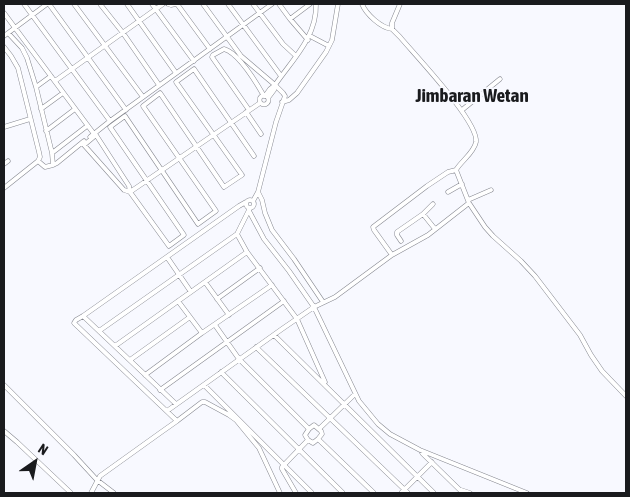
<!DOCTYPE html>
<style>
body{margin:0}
#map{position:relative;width:630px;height:497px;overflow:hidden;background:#f8f9ff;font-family:"Asap Condensed",sans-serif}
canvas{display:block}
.frame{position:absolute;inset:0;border:5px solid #1a1b1e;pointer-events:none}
.north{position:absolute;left:10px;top:437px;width:50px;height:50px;-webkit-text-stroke:4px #f8f9ff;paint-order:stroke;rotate:33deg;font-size:14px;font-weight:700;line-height:20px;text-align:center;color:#1a1b1e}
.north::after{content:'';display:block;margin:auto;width:18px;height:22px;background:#1a1b1e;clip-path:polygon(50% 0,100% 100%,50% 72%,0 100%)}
</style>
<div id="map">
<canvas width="630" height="497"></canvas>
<div class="frame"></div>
<div class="north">N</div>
</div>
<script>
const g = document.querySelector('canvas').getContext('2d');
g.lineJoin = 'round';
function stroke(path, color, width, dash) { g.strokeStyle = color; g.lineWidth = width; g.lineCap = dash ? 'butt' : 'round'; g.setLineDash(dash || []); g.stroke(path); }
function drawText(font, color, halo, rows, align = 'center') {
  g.font = font + ' "Asap Condensed",sans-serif'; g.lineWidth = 4; g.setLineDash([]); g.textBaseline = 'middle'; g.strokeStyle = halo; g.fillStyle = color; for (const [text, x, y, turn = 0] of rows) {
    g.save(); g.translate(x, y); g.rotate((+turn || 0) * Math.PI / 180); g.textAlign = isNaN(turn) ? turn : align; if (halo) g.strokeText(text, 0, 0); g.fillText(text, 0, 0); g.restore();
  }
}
const street = new Path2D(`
 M24,4L110,121
 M49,4L126,110
 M74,4L143,97
 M100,4L123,33L159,85
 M127,4L176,73
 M152,4L194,61
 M168,4L171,5L176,4
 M177,4L210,49
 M203,4L241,56L275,85
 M228,4L281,76
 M253,4L283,44L296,56
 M279,4L290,19L308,40
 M362,4C366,14 381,28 392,29
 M400,4L392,23V29L400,37C415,55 479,122 476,142C474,153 461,161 456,170L469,203L485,227L493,236L521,261L535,276L580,335L591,355L602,371L626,396
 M4,13L94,134
 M290,19L310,4
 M8,33L22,48L27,58L36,87L52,153L53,165
 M4,36L47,4
 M310,36L329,46
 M4,47L11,56L18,68L39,152L40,157L38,161L4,188
 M55,81L163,4
 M36,87L51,76
 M259.5 100a4.5 4.5 0 1 1 9 0a4.5 4.5 0 1 1-9 0Z
 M265,96L270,89L275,85
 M268,98L274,90L275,85
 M282,102L289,100L297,93L326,52L332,40L338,4
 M41,109L63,93
 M249,110L212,57L213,55L224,49C239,53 256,82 264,96
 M462,110L500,79
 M246,112L261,134
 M4,127L30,119
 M46,131L75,109
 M90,137L110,121L272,4
 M52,153L87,126
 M38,161L45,167L53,165L57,163L84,141
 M4,164L8,161
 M130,192L124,190L84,145L96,135L129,186L130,192L169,246L184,235L110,127L125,116L198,224L216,211L143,106L160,93L224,187L242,175L176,82L194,69L254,156
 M130,192L260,103
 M258,192L262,200L265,213L272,230L294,259L323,302
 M448,192L462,184
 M468,200L491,190
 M246 204a4 4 0 1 1 8 0a4 4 0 1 1-8 0Z
 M253,201L258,192L276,122L285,96L283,93L275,85C292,60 317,37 316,4
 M249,211L264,239L289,271L314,307L359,401L378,424L390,434L420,450L527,493
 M423,214L435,229
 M237,234L247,252L297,319L325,382
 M401,241L397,235V232L423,214L433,204
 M392,255L374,230L373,227L427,186L448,172L456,170
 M167,257L191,292
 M205,282L229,315
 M217,299L260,268
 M178,301L202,333
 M83,316L176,404
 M215,325L239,359L309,429
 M99,331L237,234L250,208
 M274,335L434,493
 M115,346L247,252
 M256,347L408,493
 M130,360L190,317
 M221,372L343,493
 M145,375L202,333L272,285
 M4,385L74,455L97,480L114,493
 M204,385L312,493
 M160,390L284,301
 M167,411L282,329L314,307L335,297L392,255L428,235L469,203
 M177,421L74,323L76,320L83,316L239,206L246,202
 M314,425L321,431L322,434L318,439L313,443L308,440L305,435L309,429Z
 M319,429L355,394
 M4,431L17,442L71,493
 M318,439L374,493
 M422,453L463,493
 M461,490L470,493
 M91,493L100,476L160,433L177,421L202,402H205L229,415L236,420L259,448L280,493
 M296,493L282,469V467L308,440
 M401,493L432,462`);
stroke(street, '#868890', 5);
stroke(street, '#fff', 4);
drawText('bold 19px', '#1a1b1e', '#f8f9ff', [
 ["Jimbaran Wetan",472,96]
]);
</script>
